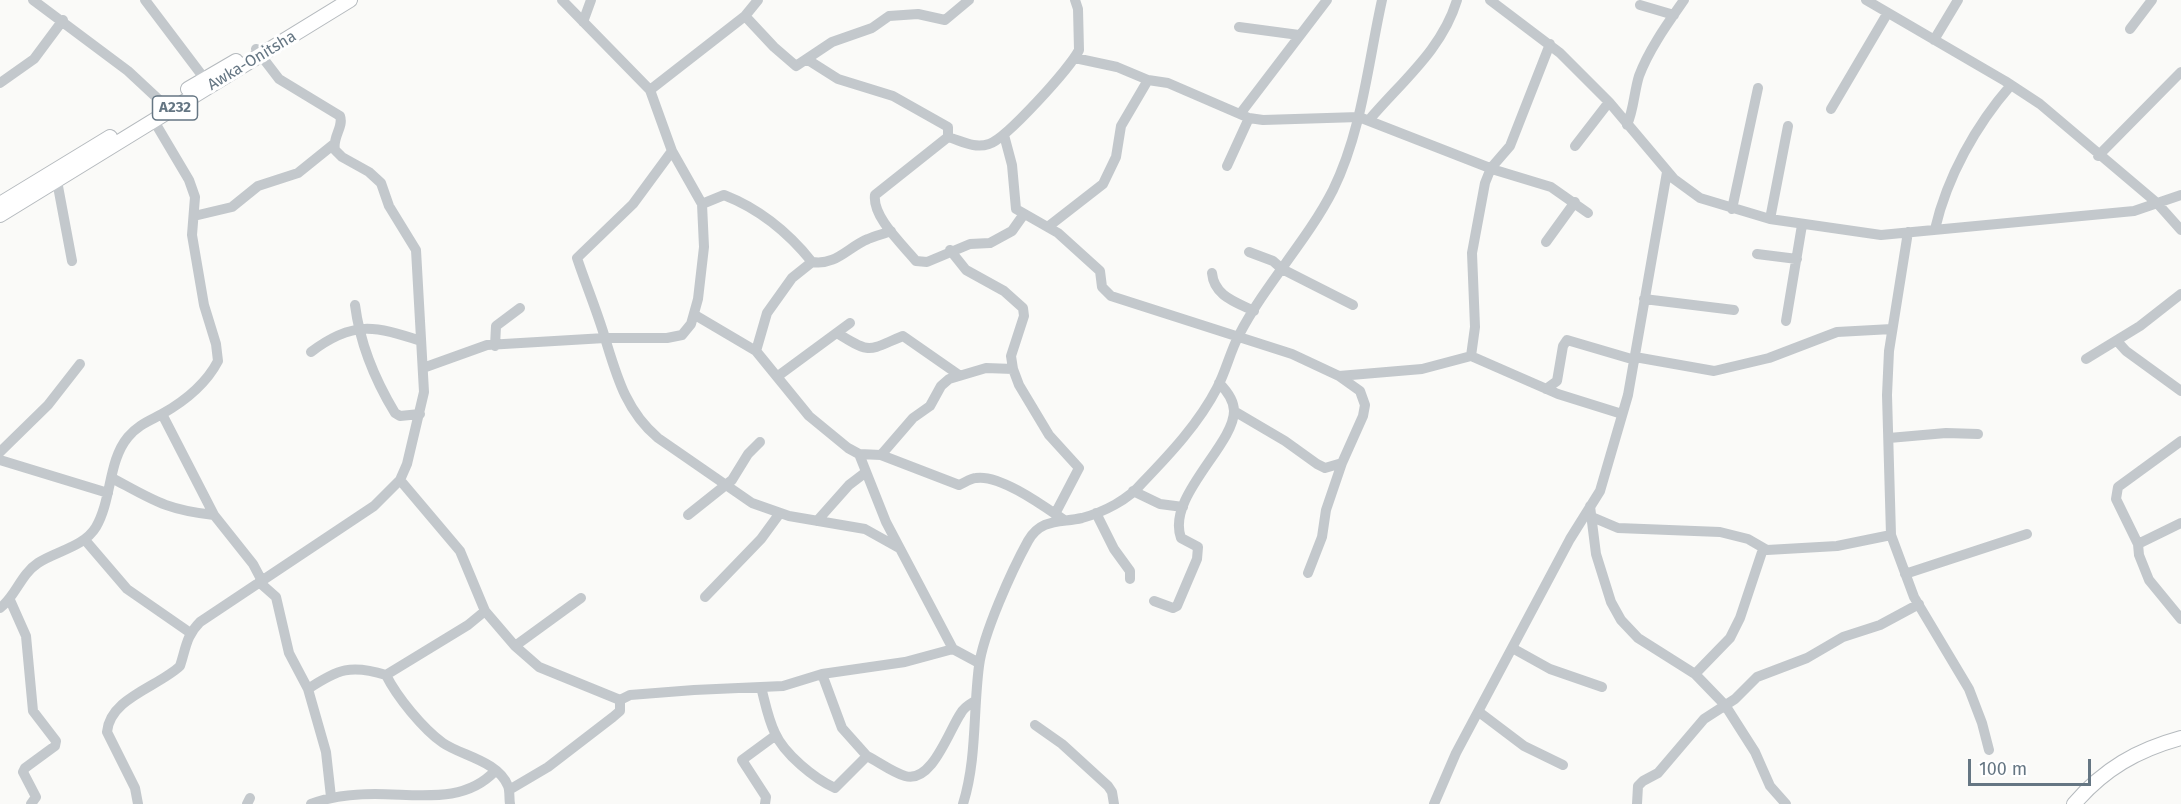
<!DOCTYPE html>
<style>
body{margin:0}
#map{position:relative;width:2181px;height:804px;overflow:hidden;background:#fafaf8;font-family:"Fira Sans",sans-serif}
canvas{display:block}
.scale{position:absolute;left:1968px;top:759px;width:123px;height:27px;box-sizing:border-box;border:3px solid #657683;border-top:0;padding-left:8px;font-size:18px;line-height:21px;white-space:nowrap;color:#657683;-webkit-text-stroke:4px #fff;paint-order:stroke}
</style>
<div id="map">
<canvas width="2181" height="804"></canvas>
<div class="scale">100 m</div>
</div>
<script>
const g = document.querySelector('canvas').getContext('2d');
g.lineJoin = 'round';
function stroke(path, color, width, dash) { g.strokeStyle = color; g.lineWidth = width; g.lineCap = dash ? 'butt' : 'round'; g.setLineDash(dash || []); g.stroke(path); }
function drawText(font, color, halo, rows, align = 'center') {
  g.font = font + ' "Fira Sans",sans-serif'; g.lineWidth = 6; g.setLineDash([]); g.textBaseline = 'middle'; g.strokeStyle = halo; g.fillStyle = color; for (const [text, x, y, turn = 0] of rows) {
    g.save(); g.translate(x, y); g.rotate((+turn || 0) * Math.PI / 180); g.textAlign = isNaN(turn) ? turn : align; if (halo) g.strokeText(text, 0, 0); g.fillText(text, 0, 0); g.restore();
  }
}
const major = new Path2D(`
 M188,89L236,61
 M0,204L110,137
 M0,215L350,0
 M2074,804C2104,769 2137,750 2181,738`);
stroke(major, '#b5babe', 16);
stroke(new Path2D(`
 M33,0L128,71L171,111
 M145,0L204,78
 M1490,0L1560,53L1609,102L1674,179L1700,198L1770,219L1881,235L2134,211L2181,195
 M1866,0L2005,81L2040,104L2157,203L2181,230
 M1640,5L1674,15
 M745,16L774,47L796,66L832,42L872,28L889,16L918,14L945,20L969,0
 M583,22L591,0
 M1239,27L1299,35
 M2130,29L2152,0
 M1934,40L1958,0
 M1075,58L1117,67L1148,80L1168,83L1249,118L1263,120L1359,117L1495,170L1551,187L1588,213
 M808,60L838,79L893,96L948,127V137L875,195C872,217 903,245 916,261L927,262L970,244L990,243L1012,231L1024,214
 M0,83L34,59L63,20
 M650,90L745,16L758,0
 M1831,109L1887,14
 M1240,114L1327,0
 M1369,120C1401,82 1442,50 1457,0
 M1627,125C1634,109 1634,92 1639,76C1649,49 1668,23 1684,0
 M1004,135L1012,165L1016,209L1058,233L1100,271L1102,287L1111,296L1292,354L1339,376L1360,391L1365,405L1363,416L1342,463L1326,510L1322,537L1308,573
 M948,137C962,141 974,149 989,144C1006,139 1071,67 1079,50L1078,9L1075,0
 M1575,146L1609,102
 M672,151L633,204L577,258C586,285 597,311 605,338C617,377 626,411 658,438L752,503L789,516L865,529L899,548
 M2098,156L2181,72
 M1227,166L1249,118
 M57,181L72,261
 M702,204L724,195C760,209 788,232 812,262
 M1732,209L1758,88
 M194,216L232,207L258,186L298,173L334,144
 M1770,219L1788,126
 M1049,226L1103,184L1116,157L1121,126L1148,80
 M1935,229C1947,177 1976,125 2011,85
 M1908,232L1889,351L1887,395L1891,535L1914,597L1969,689L1982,723L1989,750
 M1546,242L1575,202
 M950,250L966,270L1004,291L1023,308L1024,316L1011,356L1013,369L1019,385L1049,435L1079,468L1055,514
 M1249,252L1273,261L1282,269L1353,305
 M1757,254L1797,259
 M1212,273C1214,296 1236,302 1254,311
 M1644,299L1734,310
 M355,305C360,344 375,380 395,413L400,416L420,414
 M695,315L756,351L809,416L848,448L859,454L881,455L959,485C964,483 971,478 976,478C1000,474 1045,507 1064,520
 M1786,321L1802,225
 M837,333C872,355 868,350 903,336L959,375
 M2117,341L2126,351L2181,391
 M495,346L496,326L520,308
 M756,351L767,313L792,278L812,262C836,266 848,247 868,239C875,236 883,234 891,231
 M311,352C353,320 375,326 421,341
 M1471,356L1475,327L1472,253L1485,183L1491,168L1510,146L1550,44
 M1635,357L1714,371L1769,358L1837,332L1892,329
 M2086,359L2140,326L2181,294
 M423,368L487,345L605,338H667L682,335L691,324L698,299L704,247L702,204L672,151L650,90L562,0
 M778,376L850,323
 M1339,376L1422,369L1471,356L1558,394L1622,414
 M1546,389L1557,381L1563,346L1567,340L1635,360
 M1234,411L1285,441L1317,464L1325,468L1342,463
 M162,414L214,515L253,564L262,581
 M1889,438L1946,433L1978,434
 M2181,441L2118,487L2116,499L2138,544L2139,555L2149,580L2181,619
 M0,452L48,405L80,364
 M859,454L886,522L953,649L979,663
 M881,455L913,418L930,406L941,386L949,379L986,368L1013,369
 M0,460L108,493
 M112,478C153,500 166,510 214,515
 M400,480L460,551L485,611L515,646L539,667L620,700L630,695L694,690L783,686L822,674L905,662L953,649
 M1133,491L1160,504L1183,507
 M1590,506L1596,554L1611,602L1621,620L1638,638L1695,674L1725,705L1755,752L1770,786L1786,804
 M1096,513L1114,549L1130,571V579
 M688,515L732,480L748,454L760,442
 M1592,517L1618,528L1720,532L1748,539L1767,550L1837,546L1891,535
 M817,521L849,485L866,472
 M85,540L127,589L189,632
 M2138,544L2181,523
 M1905,574L2027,534
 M259,582L276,597L289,653L308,689L326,752L331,797
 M705,597L761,539L780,513
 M10,600L26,636L33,711L56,741L55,746L25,768L23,772L36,797L31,804
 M1154,601L1173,608L1177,606L1197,559L1198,547L1181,538C1166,497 1234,445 1234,411C1234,400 1226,390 1219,383
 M0,608C16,596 20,575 38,563C56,551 84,547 96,527C112,499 108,461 128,437C138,425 149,421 162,414C185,401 206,384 218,361L216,344L204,305L192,235L195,197L189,180L154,121
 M515,646L581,598
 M1514,649L1550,669L1602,687
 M1695,674L1730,638L1740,618L1763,549
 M386,675L468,625L485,611
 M761,687C765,702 768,719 775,733C784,754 815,779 835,788L867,756L842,728L822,674
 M308,689C338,669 351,664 386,675C397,697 423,729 443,743C462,756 498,761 508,786C510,791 509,798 510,804
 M1479,712L1524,746L1563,765
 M1035,725L1062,744L1108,786L1112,792L1114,804
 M867,756C879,762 892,772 905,776C932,784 949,730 961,713C964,707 970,704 975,701
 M509,790L548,767L613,717L620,711V700
 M138,804L135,788L107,732C110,698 158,687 180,666C186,648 186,636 200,622L374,506L400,480L407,464L424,392L416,250L389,206L381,183L369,172L342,157L335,150C332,137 344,127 340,116L279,79L256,49
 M247,804L250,798
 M311,804C332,796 353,794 375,794C419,794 464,804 495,771
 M765,804L766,797L742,760L776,735
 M963,804C977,759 973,712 979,666C983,634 1012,570 1028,541C1041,518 1060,523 1082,518C1104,512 1128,500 1143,482C1170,454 1199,423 1217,388C1226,371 1230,352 1239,335C1266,283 1307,241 1333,190C1362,131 1368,63 1382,0
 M1434,804L1456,753L1570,539L1600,491L1628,395L1667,172
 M1637,804L1638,786L1643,781L1658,773L1704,719L1735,699L1757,677L1807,658L1843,637L1880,625L1919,604`), '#c3c8cc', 10);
stroke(major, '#fff', 14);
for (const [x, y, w] of [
 [175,108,45]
]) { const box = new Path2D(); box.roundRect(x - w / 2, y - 12, w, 24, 4.5); g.fillStyle = '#fff'; g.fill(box); stroke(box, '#657683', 1.5); }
drawText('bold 15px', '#657683', null, [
 ["A232",175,108]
]);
drawText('16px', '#657683', '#fff', [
 ["Awka-Onitsha",252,61,-31]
]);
</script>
